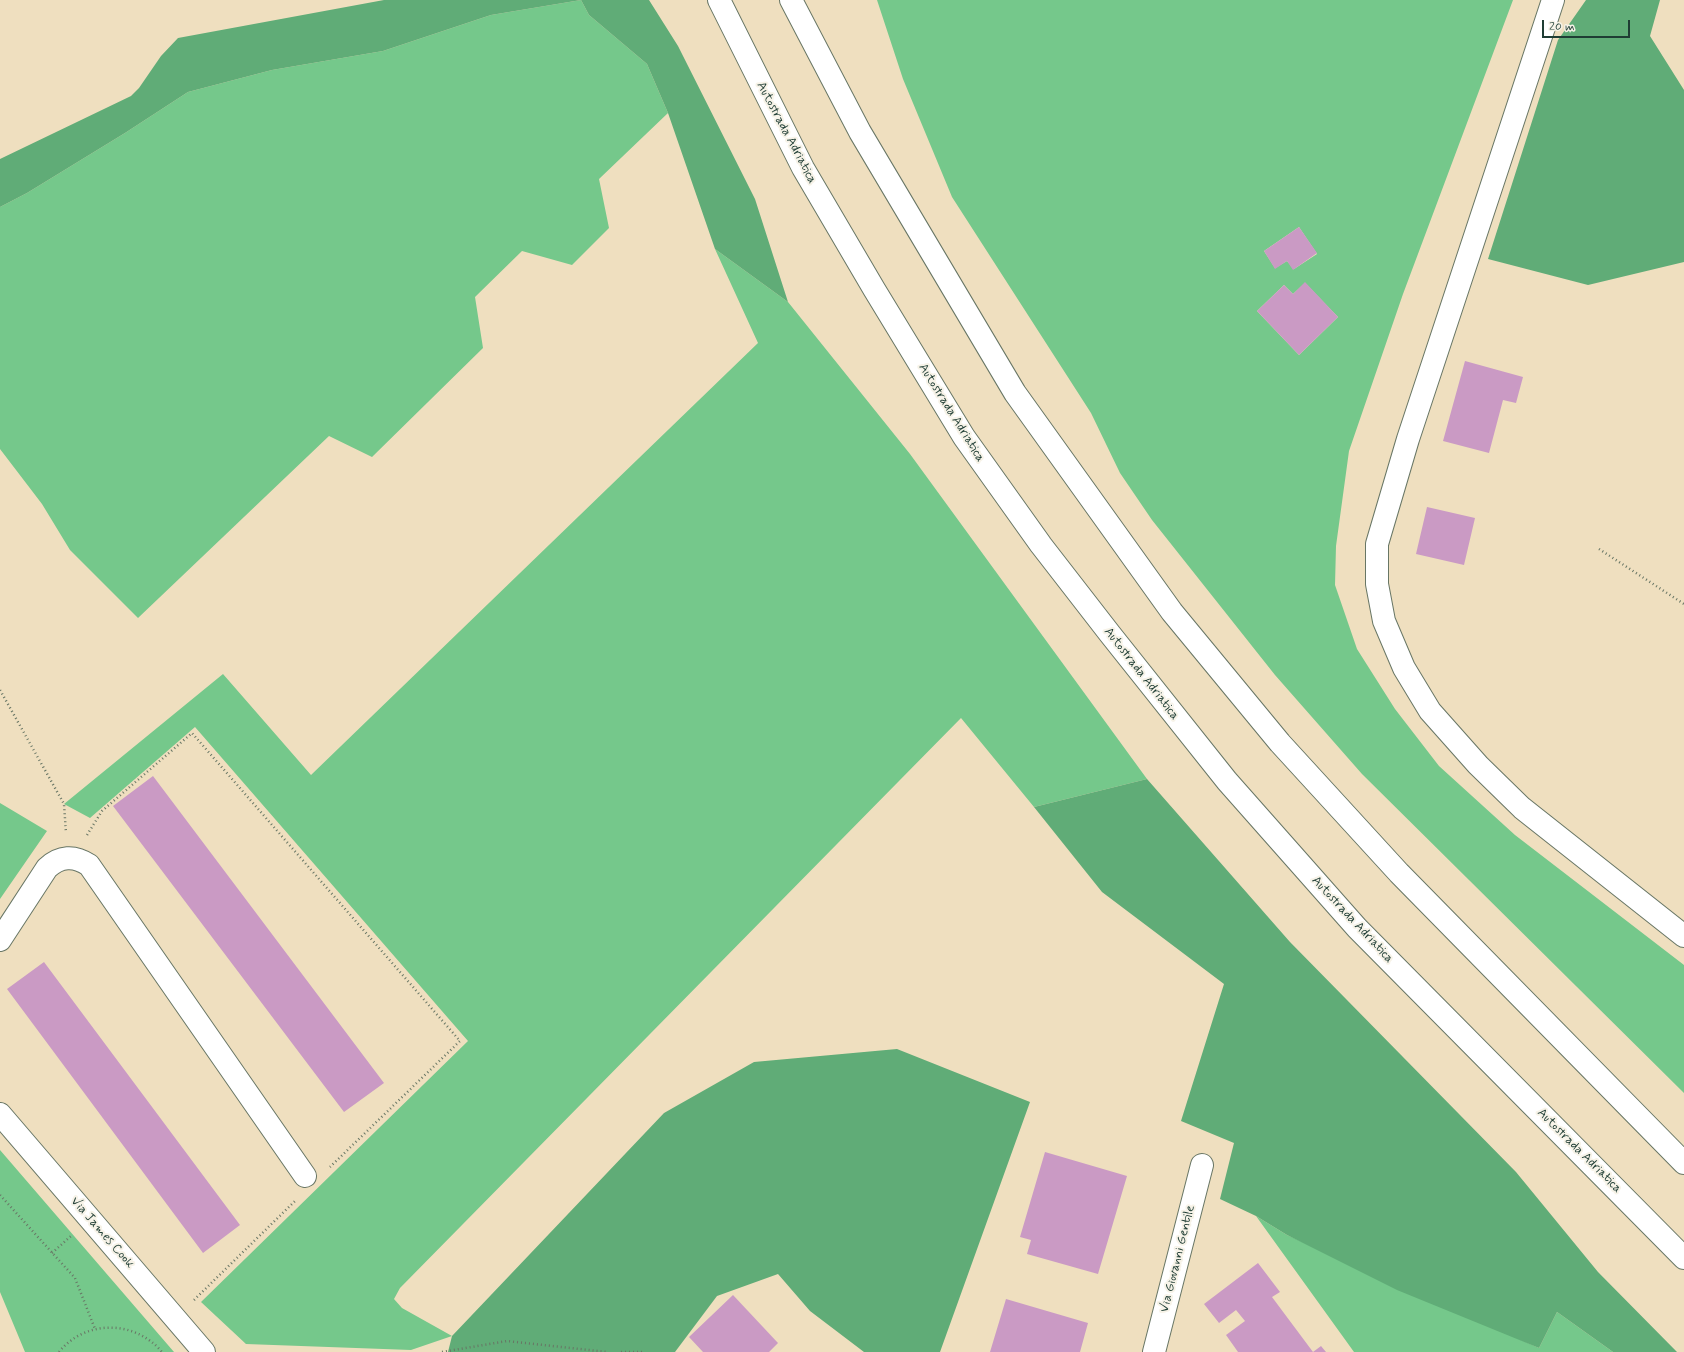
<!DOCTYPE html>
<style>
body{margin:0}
#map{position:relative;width:1684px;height:1352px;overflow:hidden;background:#efdfbf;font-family:Mynerve,sans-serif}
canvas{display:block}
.scale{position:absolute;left:1542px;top:20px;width:88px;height:18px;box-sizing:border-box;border:2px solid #1f3d34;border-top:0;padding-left:5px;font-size:12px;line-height:14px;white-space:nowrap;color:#1f3d34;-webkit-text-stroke:3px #f7f3e8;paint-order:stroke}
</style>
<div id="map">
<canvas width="1684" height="1352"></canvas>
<div class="scale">20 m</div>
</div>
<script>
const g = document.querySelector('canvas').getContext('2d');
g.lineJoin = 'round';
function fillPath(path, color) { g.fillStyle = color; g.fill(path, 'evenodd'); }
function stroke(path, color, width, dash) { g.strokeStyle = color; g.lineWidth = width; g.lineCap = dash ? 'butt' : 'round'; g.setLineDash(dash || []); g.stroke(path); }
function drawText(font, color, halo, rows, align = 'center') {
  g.font = font + ' Mynerve,sans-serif'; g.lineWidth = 4; g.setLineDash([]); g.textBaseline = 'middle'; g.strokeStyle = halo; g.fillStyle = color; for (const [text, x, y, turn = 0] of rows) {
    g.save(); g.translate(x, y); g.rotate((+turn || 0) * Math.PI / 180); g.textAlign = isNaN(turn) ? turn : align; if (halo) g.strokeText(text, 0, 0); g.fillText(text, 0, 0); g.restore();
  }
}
fillPath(new Path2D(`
 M581,0L589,15L647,64L668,113L599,179L609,228L572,265L522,251L475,297L483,348L372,457L329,436L138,618L70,550L42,504L0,449V207L27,193L125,133L188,92L272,70L383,51L491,15Z
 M877,0H1513L1403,294L1349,451L1336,546L1335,585L1357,649L1395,709L1439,766L1515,835L1684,965V1093L1362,774L1275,675L1152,520L1120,473L1091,413L952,197L903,79ZM1299,227L1317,254L1294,269L1287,261L1275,268L1264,251ZM1305,283L1338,317L1299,355L1257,311L1284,285L1293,294Z
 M715,249L788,302L910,454L1147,779L1034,807L961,718L400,1288L394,1299L402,1308L452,1336L411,1350L246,1344L201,1302L468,1041L195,727L90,818L64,804L223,674L311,775L758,343Z
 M0,803L47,831L0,899Z
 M0,1150L174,1352H25L0,1292Z
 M1256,1216L1287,1235L1539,1348L1557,1312L1613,1352H1354Z`), '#75c88b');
fillPath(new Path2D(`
 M384,0H581L491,15L383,51L272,70L188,92L125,133L27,193L0,207V159L131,96L139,88L161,56L178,38Z
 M581,0H649L678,46L755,199L788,302L715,249L668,113L647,64L589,15Z
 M1586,0H1660L1650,36L1684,90V262L1588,285L1488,259L1558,40Z
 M1147,779L1290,942L1516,1172L1598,1272L1677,1352H1613L1557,1312L1539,1348L1397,1290L1287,1235L1256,1216L1220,1199L1234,1143L1181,1121L1224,984L1102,892L1034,807Z
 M897,1049L1030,1102L940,1352H864L810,1311L778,1274L717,1296L675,1352H448L452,1336L664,1113L754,1062Z`), '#60ac77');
fillPath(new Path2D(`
 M1299,227L1317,253L1293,270L1287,261L1275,269L1264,251Z
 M1305,282L1338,317L1299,355L1257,311L1284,285L1293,294Z
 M1465,361L1523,377L1516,403L1503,400L1489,453L1443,441Z
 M1427,507L1475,518L1464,565L1416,554Z
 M153,776L384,1083L344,1112L113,806Z
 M44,962L240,1225L203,1253L7,989Z
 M1045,1152L1127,1176L1098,1274L1027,1254L1031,1240L1020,1237Z
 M1258,1263L1280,1292L1272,1297L1313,1352L1321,1346L1326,1352H1238L1226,1335L1245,1321L1236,1310L1219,1323L1204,1304Z
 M733,1295L778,1343L769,1352H703L689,1337Z
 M1006,1299L1088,1323L1080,1352H990Z`), '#ca9ac4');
const minor = new Path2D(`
 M0,940L47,868C60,856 74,855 89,865L305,1176
 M0,1114L204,1352
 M1154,1352L1202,1165`);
const major = new Path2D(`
 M1553,0L1408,439L1377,544V584L1384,621L1404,668L1430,711L1478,765L1522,808L1684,936`);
const highway = new Path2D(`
 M719,0L803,168L874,289L964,437L1041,545L1110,634L1227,781L1357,928L1684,1258
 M791,0L860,132L1015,393L1172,612L1280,743L1399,873L1684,1163`);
stroke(minor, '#687665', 24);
stroke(major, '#687665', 24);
stroke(highway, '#687665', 24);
stroke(new Path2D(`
 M1599,549L1684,604
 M0,690L64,804L66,833
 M87,835L102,811L192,733L460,1041L330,1167
 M0,1195L75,1278L95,1329
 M52,1253L71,1236
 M194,1300L296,1200
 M59,1352C86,1319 135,1320 162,1352
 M442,1352L507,1341L607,1352
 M621,1352H642`), '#687665', 2.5, [1, 3]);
stroke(minor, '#fff', 22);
stroke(major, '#fff', 22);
stroke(highway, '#fff', 22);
drawText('13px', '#1f3d34', '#f7f3e8', [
 ["Autostrada Adriatica",786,133,62],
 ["Autostrada Adriatica",951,413,58],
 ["Autostrada Adriatica",1141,674,52],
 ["Autostrada Adriatica",1352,920,47],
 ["Autostrada Adriatica",1579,1151,45],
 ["Via James Cook",102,1233,49],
 ["Via Giovanni Gentile",1178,1259,-76]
]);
</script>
